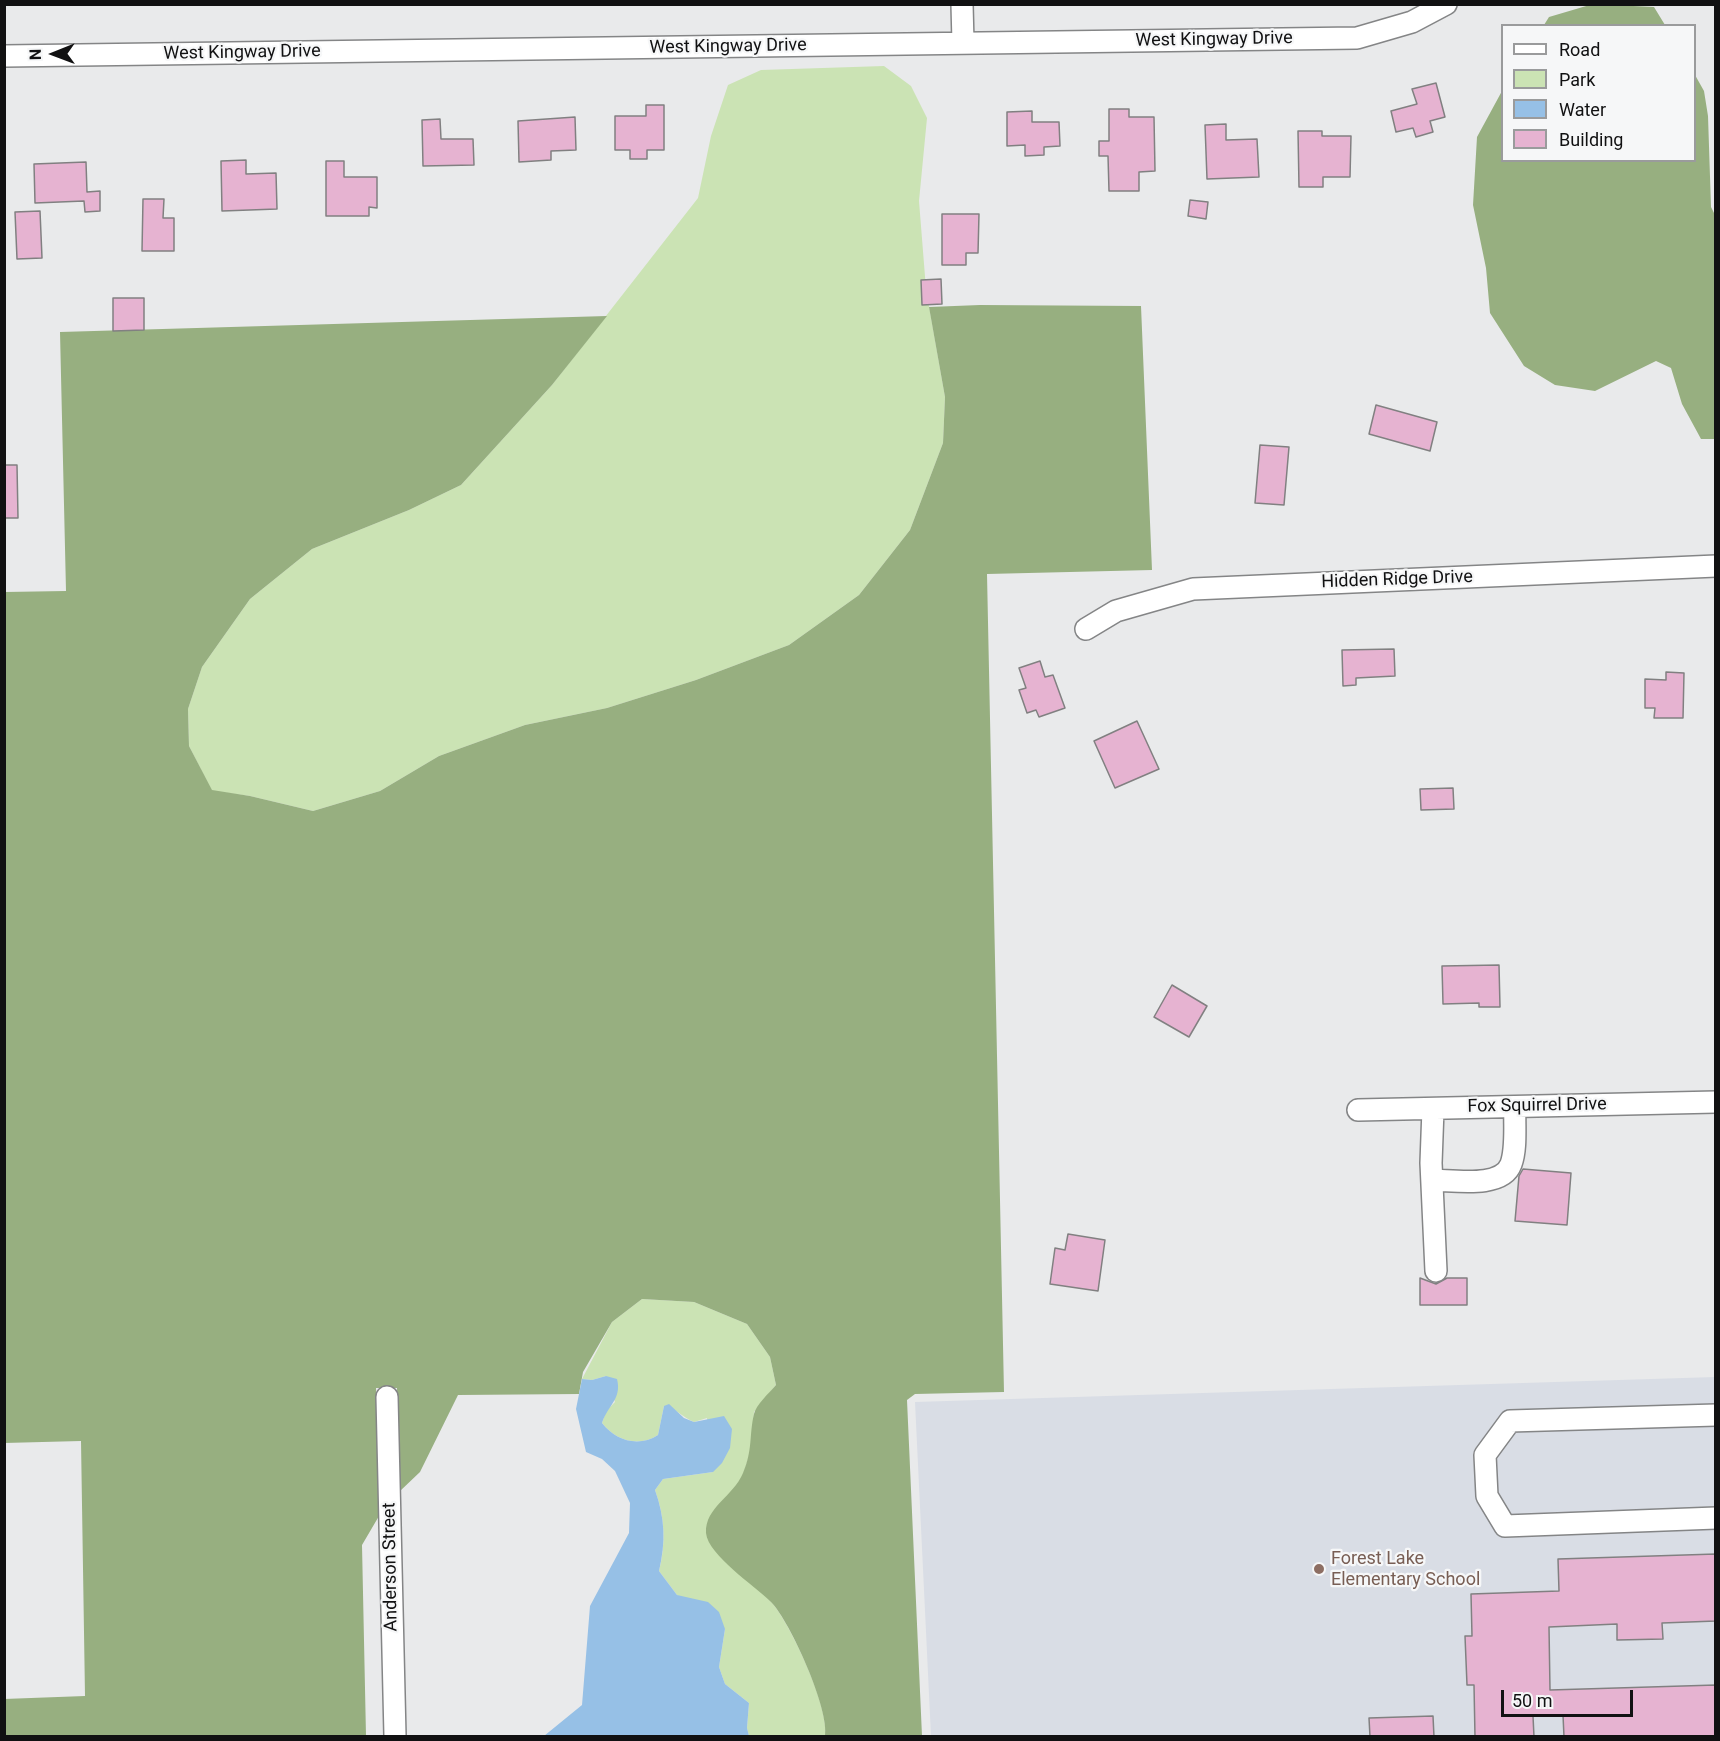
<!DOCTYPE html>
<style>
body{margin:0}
#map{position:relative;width:1720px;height:1741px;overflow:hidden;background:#e9eaeb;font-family:Roboto,sans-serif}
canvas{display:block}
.frame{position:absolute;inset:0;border:6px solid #111112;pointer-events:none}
.legend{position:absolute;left:1501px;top:24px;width:195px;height:138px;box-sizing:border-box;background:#f6f7f8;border:2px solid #9a9b9c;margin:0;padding:8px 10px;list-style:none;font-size:18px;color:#111112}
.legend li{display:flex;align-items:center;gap:12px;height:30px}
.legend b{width:30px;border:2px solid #9a9b9c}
.north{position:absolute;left:24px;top:24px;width:60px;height:60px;-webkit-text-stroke:4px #f6f7f8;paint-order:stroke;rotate:269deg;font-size:16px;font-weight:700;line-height:24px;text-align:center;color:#111112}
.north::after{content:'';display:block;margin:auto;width:21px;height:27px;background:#111112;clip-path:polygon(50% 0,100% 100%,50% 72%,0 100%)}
.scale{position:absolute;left:1501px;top:1690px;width:132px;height:27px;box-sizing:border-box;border:3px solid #111112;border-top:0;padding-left:8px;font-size:18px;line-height:21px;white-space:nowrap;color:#111112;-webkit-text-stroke:4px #f6f7f8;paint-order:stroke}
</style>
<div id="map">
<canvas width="1720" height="1741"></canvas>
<div class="frame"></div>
<ul class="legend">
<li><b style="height:8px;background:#fff"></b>Road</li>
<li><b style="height:16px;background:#cbe3b4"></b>Park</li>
<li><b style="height:16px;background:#96c0e6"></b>Water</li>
<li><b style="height:16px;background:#e6b3d1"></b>Building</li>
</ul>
<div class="north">N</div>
<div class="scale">50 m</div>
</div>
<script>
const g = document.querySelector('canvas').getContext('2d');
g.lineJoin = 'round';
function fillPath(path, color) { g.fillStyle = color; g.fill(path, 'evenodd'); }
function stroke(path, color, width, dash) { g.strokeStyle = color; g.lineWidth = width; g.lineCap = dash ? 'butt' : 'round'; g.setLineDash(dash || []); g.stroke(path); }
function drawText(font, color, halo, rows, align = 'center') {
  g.font = font + ' Roboto,sans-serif'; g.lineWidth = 4.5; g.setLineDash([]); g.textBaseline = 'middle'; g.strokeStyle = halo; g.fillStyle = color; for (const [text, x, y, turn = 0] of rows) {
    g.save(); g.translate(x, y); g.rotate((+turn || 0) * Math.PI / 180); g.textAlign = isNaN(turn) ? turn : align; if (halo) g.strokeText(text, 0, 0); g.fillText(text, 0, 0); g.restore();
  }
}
fillPath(new Path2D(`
 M1715,1377V1736H931L915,1402Z`), '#d9dde5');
fillPath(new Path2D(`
 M884,66L911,86L927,118L919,201L926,289L945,397L943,443L910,530L859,595L789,645L696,680L607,708L525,725L439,756L380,791L313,811L250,796L212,791L189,746L188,709L202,667L250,599L312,549L409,510L461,485L552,385L698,198L711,136L728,85L761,70Z
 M642,1299L694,1302L747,1324L770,1357L776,1385L754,1412L752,1447L744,1472L735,1491L723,1500L728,1564C739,1571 765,1594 773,1604C791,1626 830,1708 825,1736H749L747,1728L749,1703L725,1684L719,1667L725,1629L677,1595L659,1571C666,1544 665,1517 655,1490L663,1479L713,1472L707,1418L694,1422C682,1417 677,1409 664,1406L658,1435C638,1448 615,1440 602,1423L606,1411L615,1402L606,1376L592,1380L582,1379L612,1322Z`), '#cbe3b4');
fillPath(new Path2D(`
 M1593,4L1654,7L1665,25H1544L1549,17Z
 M1695,75L1704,91L1708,116L1711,207L1715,215V439H1701L1682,404L1671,368L1656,361L1595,391L1555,385L1524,366L1490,313L1486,268L1473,205L1477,137L1502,91V160H1694Z
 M980,305L1141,306L1152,570L987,574L1004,1392L915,1394L907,1400L922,1736H825C830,1710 790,1621 771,1602C755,1586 708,1555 706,1533C705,1507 733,1497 743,1473C753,1450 749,1435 754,1414C756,1405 769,1393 776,1385L770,1357L747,1324L694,1302L642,1299L612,1322L583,1372L579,1394L458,1395L420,1472L399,1492L397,1388H376L379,1516L362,1545L366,1736H5L4,1699L85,1696L81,1441L4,1443L5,592L66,591L60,332L607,316L552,385L461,485L409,510L312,549L250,599L202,667L188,709L189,746L212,790L250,796L313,811L380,791L439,756L525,725L607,708L696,680L789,645L859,595L910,530L943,443L945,397L929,307Z`), '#97af80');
fillPath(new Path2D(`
 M606,1376L617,1379C622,1399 608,1405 602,1423C615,1440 638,1448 658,1435L664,1406L669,1404L684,1418L694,1422L724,1416L732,1429L730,1448L722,1463L713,1472L663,1479L655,1490C665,1518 666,1542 659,1571L677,1595L708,1602L719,1612L725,1629L719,1667L725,1684L749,1703L747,1728L749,1736H544L582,1705L590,1606L629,1533L630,1503L615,1471L602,1459L586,1452L576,1409L582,1379L592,1380Z`), '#96c0e6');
const building = new Path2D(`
 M1436,83L1445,117L1430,121L1433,132L1416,137L1413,128L1396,132L1391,111L1417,104L1412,89Z
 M646,105H664V150H647V159H630V150H615V116H646Z
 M1109,109H1129V117H1154L1155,171L1139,172V191H1109L1108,156H1099V141H1109Z
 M1032,111V122H1059L1060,146L1044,147V155L1025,156V145L1007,146V112Z
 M575,117L576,150L551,151V160L519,162L518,121Z
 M440,119L441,139H473L474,165L423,166L422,120Z
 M1226,124V140L1257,139L1259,177L1207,179L1205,125Z
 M1298,131H1322V136H1351L1350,177H1323V187H1299Z
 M246,160V174L276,173L277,209L222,211L221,161Z
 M326,161H344V177H377V208L369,207V216H326Z
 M86,162L87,192L100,191V211L85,212L84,201L35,203L34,164Z
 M143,199H164L163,218H174V251H142Z
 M1190,200L1208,202L1206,219L1188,216Z
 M40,211L42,258L17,259L15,212Z
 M942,214H979L978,253H966V265H942Z
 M941,279L942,304L922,305L921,280Z
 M113,298H144V330L113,331Z
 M1376,405L1437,422L1430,451L1369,434Z
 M1260,445L1289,447L1284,505L1255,503Z
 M4,465H17L18,518H4Z
 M1394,649L1395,676L1356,678V685L1343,686L1342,650Z
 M1040,661L1045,677L1053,675L1065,708L1039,717L1036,710L1027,713L1019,690L1026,688L1019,668Z
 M1666,672L1684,673L1683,718H1654L1655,708H1645V679L1666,680Z
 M1137,721L1159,769L1115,788L1094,741Z
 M1453,788L1454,809L1421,810L1420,789Z
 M1499,965L1500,1007H1479V1003L1443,1004L1442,966Z
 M1172,985L1207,1006L1189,1037L1154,1017Z
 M1523,1169L1571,1173L1567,1225L1515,1221L1519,1176Z
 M1068,1234L1105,1240L1098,1291L1050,1284L1055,1248L1065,1250Z
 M1420,1278L1436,1284L1447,1278H1467V1305H1420Z
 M1716,1554V1621L1662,1623L1663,1639L1617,1640V1624L1549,1627L1550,1690L1716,1685V1737H1564L1563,1715L1533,1716L1534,1737H1475L1474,1685H1467L1465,1636H1472L1471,1594L1559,1591L1558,1559Z
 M1433,1716L1434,1737H1370L1369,1718Z`);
fillPath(building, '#e6b3d1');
stroke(building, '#818081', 1.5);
const minor = new Path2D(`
 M962,4L963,43
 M4,56L1357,38L1412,22L1446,4
 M1086,629L1116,611L1193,589L1716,566
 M1433,1109L1431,1163L1436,1271
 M1358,1110L1716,1102
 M1432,1180C1453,1180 1502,1189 1511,1164C1517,1148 1514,1124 1515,1107
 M387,1397L395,1736
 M1716,1415L1510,1421L1485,1455L1487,1496L1505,1526L1716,1518`);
stroke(minor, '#848586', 24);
stroke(minor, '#fff', 21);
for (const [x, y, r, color] of [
 [1319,1569,6,"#8d6e63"]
]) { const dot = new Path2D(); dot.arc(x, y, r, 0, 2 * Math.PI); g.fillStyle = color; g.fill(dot); stroke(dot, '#f6f7f8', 2); }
drawText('18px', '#111112', '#f6f7f8', [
 ["West Kingway Drive",1214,40,-1],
 ["West Kingway Drive",728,47,-1],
 ["West Kingway Drive",242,53,-1],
 ["Hidden Ridge Drive",1397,580,-2],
 ["Fox Squirrel Drive",1537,1106,-1],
 ["Anderson Street",391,1567,-91]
]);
drawText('18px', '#785e54', '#f6f7f8', [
 ["Forest Lake",1331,1559],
 ["Elementary School",1331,1580]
], 'left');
</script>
